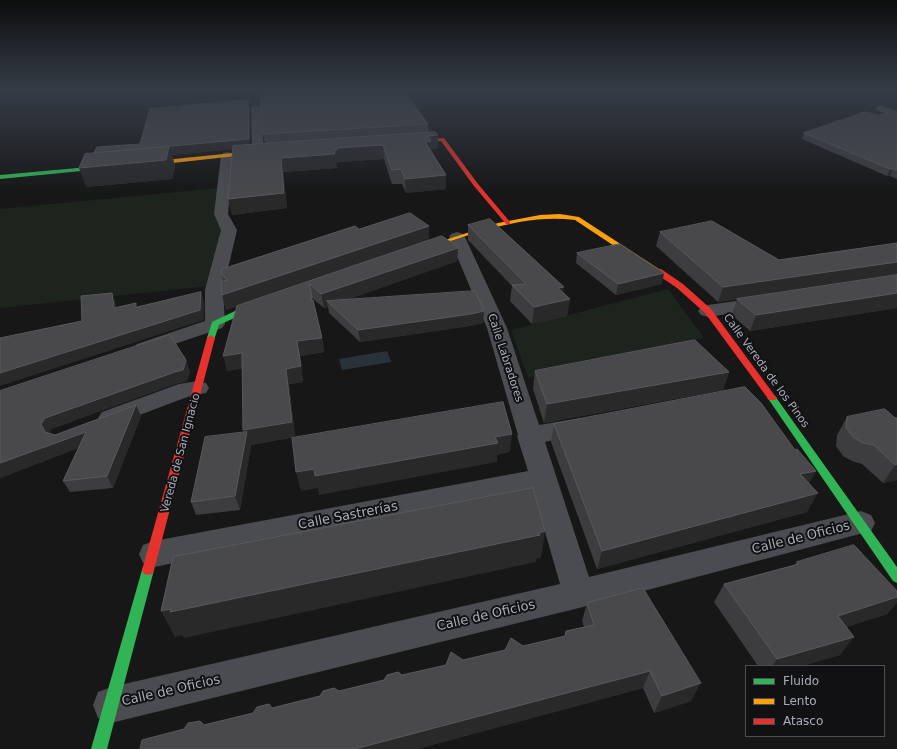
<!DOCTYPE html>
<meta charset="utf-8">
<style>
body{margin:0}
#map{position:relative;width:897px;height:749px;overflow:hidden;background:#171717;font-family:"DejaVu Sans",sans-serif}
canvas{display:block}
.legend{position:absolute;left:745px;top:665px;width:140px;height:72px;box-sizing:border-box;background:#111113;border:1px solid #4d4f55;margin:0;padding:5px 7px;list-style:none;font-size:12px;color:#a8adb8}
.legend li{display:flex;align-items:center;gap:8px;height:20px}
.legend b{width:20px;border:1px solid #4d4f55}
</style>
<div id="map">
<canvas width="897" height="749"></canvas>
<ul class="legend">
<li><b style="height:5px;background:#30b455"></b>Fluido</li>
<li><b style="height:5px;background:#ff9f0a"></b>Lento</li>
<li><b style="height:5px;background:#e5322d"></b>Atasco</li>
</ul>
</div>
<script>
const g = document.querySelector('canvas').getContext('2d');
g.lineJoin = 'round';
function fillPath(path, color) { g.fillStyle = color; g.fill(path, 'evenodd'); }
function stroke(path, color, width, dash) { g.strokeStyle = color; g.lineWidth = width; g.lineCap = dash ? 'butt' : 'round'; g.setLineDash(dash || []); g.stroke(path); }
function drawText(font, color, halo, rows, align = 'center') {
  g.font = font + ' "DejaVu Sans",sans-serif'; g.lineWidth = 4; g.setLineDash([]); g.textBaseline = 'middle'; g.strokeStyle = halo; g.fillStyle = color; for (const [text, x, y, turn = 0] of rows) {
    g.save(); g.translate(x, y); g.rotate((+turn || 0) * Math.PI / 180); g.textAlign = isNaN(turn) ? turn : align; if (halo) g.strokeText(text, 0, 0); g.fillText(text, 0, 0); g.restore();
  }
}
fillPath(new Path2D(`
 M219,188L225,232L209,286L0,308V209Z
 M668,289L704,338L528,378L511,330Z`), '#1d241e');
fillPath(new Path2D(`
 M387,351L391,362L342,370L339,359Z`), '#2a3239');
fillPath(new Path2D(`
 M256,104L261,107L264,152L262,155H254L252,152L251,107Z
 M880,105L897,111V118L876,110L875,108Z
 M227,152L231,153L233,156L228,214L237,230L223,290L225,324L222,328L151,352L144,354L137,352L134,348L137,344L205,321V290L221,230L214,214L221,156L223,153Z
 M457,232L463,234L465,237L507,328L539,425L581,418L590,420L593,426L590,432L545,442L589,577L861,511L871,515L875,523L871,531L579,608L111,723L98,718L93,705L98,692L111,687L560,584L533,490L154,567L143,563L139,554L143,545L154,541L528,471L517,436L518,435L487,328L449,237L451,234Z
 M764,297L771,299L773,303L771,307L708,317L701,315L698,311L701,307L708,305Z
 M198,381L206,383L209,388L206,393L190,396L110,426L102,424L98,418L102,412L179,384Z`), '#4b4c50');
fillPath(new Path2D(`
 M110,165L113,167L112,168L0,179V175Z
 M263,302L267,304L266,306L243,314L219,325L214,340H208L207,338L212,322L237,310Z
 M772,395L775,396L897,567V583L893,581L769,400L767,398Z
 M148,565L152,566L154,570L107,749H91L142,570L144,566Z`), '#30b455');
fillPath(new Path2D(`
 M262,150L264,151V153L145,166L142,164L145,162Z
 M560,214L579,217L662,271L658,273H655L575,220C523,213 471,235 422,250L420,251L417,249L498,223L540,215Z`), '#ff9f0a');
fillPath(new Path2D(`
 M444,138L478,184L510,222V224H506L474,186L441,141L408,143L406,142L408,141Z
 M655,269H661L683,284L711,309L775,396L777,398L775,400H769L705,313L677,288L655,273Z
 M211,335L215,338L154,570L152,574L148,575L144,574L142,570L207,338Z`), '#e5322d');
fillPath(new Path2D(`
 M265,90L428,124L429,132L438,135V148L431,149V150L446,175V189L406,193L402,184H392L384,159L338,162L339,163H336L337,168L283,172L287,208L232,215L233,149L172,155L175,166L172,179L86,187L94,154L140,144L250,108V145L265,144L263,134L266,95Z
 M897,113V179L890,176H887L802,139L804,133L878,115Z
 M468,225L563,292L570,299L567,316L532,324L510,301L512,286L468,240Z
 M429,226V240L226,310L222,295L223,281L221,274L359,229Z
 M660,232L779,260L897,243V308L750,331L732,315L737,299L718,302L656,246Z
 M442,236L458,248L457,261L349,299L483,323L470,326L360,342L329,313L328,307L324,308L312,298L322,338L324,352L300,356L303,382L289,384L295,437L251,445L240,510L196,515L191,502L244,432L242,368L227,371L237,306Z
 M577,253L662,284L616,295L576,263Z
 M190,371L187,381L178,383L51,429L49,433L55,435L136,405L141,416L113,488L70,492L63,481L78,448L0,478V391Z
 M535,371L729,372L723,390L544,423L533,389Z
 M847,417L897,418V480L883,483L862,464L852,461L843,456L836,446L837,435Z
 M554,424L795,450L816,471L809,483L807,512L597,569L551,442Z
 M797,562L897,591V602L887,614L846,627L840,655L801,666H758L714,602L724,584L794,565Z
 M587,603L691,701L654,713L643,688L417,749H140L204,725L565,636L584,627L582,621Z`), '#3d3d3f');
fillPath(new Path2D(`
 M248,100L250,108V147L172,155L175,166L172,179L86,187L79,168L94,153L249,139Z
 M438,135V148L431,149V155L425,142L428,136Z
 M383,145L384,159L338,162L339,163H336L337,168L283,172L287,208L232,215L228,199L281,158L334,150L337,148Z
 M890,169H893L890,176H887Z
 M446,175V189L406,193L405,179Z
 M429,226V240L226,310L222,295Z
 M458,248L457,261L332,305L327,301L328,307L324,308L321,294Z
 M897,262V277L718,302L723,287Z
 M664,273L662,284L616,295L618,284Z
 M564,287L562,301L570,299L567,316L532,324L534,307L558,288Z
 M201,292L204,302V320L0,386V373Z
 M112,293L116,303L118,318L114,308Z
 M897,293V308L750,331L756,315Z
 M484,311L483,323L470,326L360,342L358,330Z
 M322,338L324,352L300,356L303,382L289,384L295,437L251,445L240,510L235,496L246,437L243,430L286,369L297,341Z
 M242,353L246,368L227,371L223,356Z
 M186,360L190,371L187,381L178,383L51,429L48,435L45,432L41,424L45,418L175,372Z
 M729,372L723,390L544,423L547,404Z
 M136,405L141,416L113,488L107,476Z
 M86,432L92,443L0,478V463Z
 M512,434L510,452L497,455V462L319,495L318,488L301,491L296,472Z
 M897,464V480L883,483L895,465Z
 M816,471L805,489L800,474Z
 M818,493L807,512L597,569L602,551Z
 M545,531L541,558L536,559V562L184,638L182,635L175,637L161,611Z
 M897,597V602L887,614L825,634L838,616Z
 M854,637L840,655L801,666H772L777,659Z
 M650,671L643,688L417,749H355Z
 M701,683L691,701L654,713L662,696Z`), '#29292a');
const building = new Path2D(`
 M265,90H403L428,124L263,134L260,96L267,95Z
 M248,100L249,139L94,153L97,147L140,144L150,109Z
 M865,112L878,115L895,112L897,113V170L893,169H890L804,133Z
 M435,132L438,135L428,136L431,141L425,142L446,175L405,179L401,169L392,170L383,145L337,148V150H334L335,154L281,158L284,193L228,199L233,146Z
 M169,147L166,160L79,168L85,154Z
 M410,213L429,226L222,295L221,282L227,280L221,274L222,269L355,226L359,229Z
 M490,219L564,287L558,288L570,299L534,307L512,285L526,284L468,225Z
 M712,221L779,260L897,243V262L723,287L660,232Z
 M442,236L457,246L458,248L321,294L309,283L312,297L311,300H313L322,338L297,341L301,366L286,369L292,422L243,430L242,353L223,356L237,306Z
 M620,244L664,273L618,284L577,253Z
 M897,275V293L756,315L737,299Z
 M475,291L484,311L471,314L358,330L327,301Z
 M201,292L200,310L0,373V338L82,321L81,296L112,293L114,308L136,303V307Z
 M170,335L186,360L183,370L175,372L45,418L41,424L45,432L55,435L136,405L107,476L63,481L86,432L0,463V391Z
 M695,340L729,372L547,404L535,371Z
 M745,387L761,403L795,450L797,449L816,471L800,474L818,493L602,551L554,424Z
 M503,402L512,434L495,437L498,443L315,476L314,469L296,472L292,438Z
 M885,409L895,418H897V464L895,465L874,445L863,443L854,438L846,428L847,417Z
 M247,432L235,496L191,502L205,437Z
 M533,488L545,531L539,533L540,535L170,612L171,609L161,611L173,557Z
 M854,545L897,591V597L838,616L854,637L777,659L724,584L799,564L797,562Z
 M643,588L701,683L662,696L650,671L355,749H140L142,740L184,729L188,723L200,721L204,725L253,713L257,707L269,704L272,708L320,696L323,691L334,688L339,691L384,680L387,675L398,672L402,675L446,665L451,652L463,660L505,650L511,638L523,646L565,636L566,631L594,625L587,603Z`);
fillPath(building, '#49494c');
stroke(building, '#58595d', 1);
const sky = g.createLinearGradient(0, 0, 0, 195);
sky.addColorStop(0, '#0d0d0d');
sky.addColorStop(0.46, '#363c47');
sky.addColorStop(1, '#363c4700');
g.fillStyle = sky;
g.fillRect(0, 0, 897, 195);
drawText('11px', '#a8adb8', '#111113', [
 ["Calle Labradores",505,358,72],
 ["Calle Vereda de los Pinos",766,371,54],
 ["Vereda de San Ignacio",181,453,-75]
]);
drawText('13px', '#a8adb8', '#111113', [
 ["Calle Sastrerías",348,516,-11],
 ["Calle de Oficios",801,538,-14],
 ["Calle de Oficios",486,616,-13],
 ["Calle de Oficios",171,691,-13]
]);
</script>
